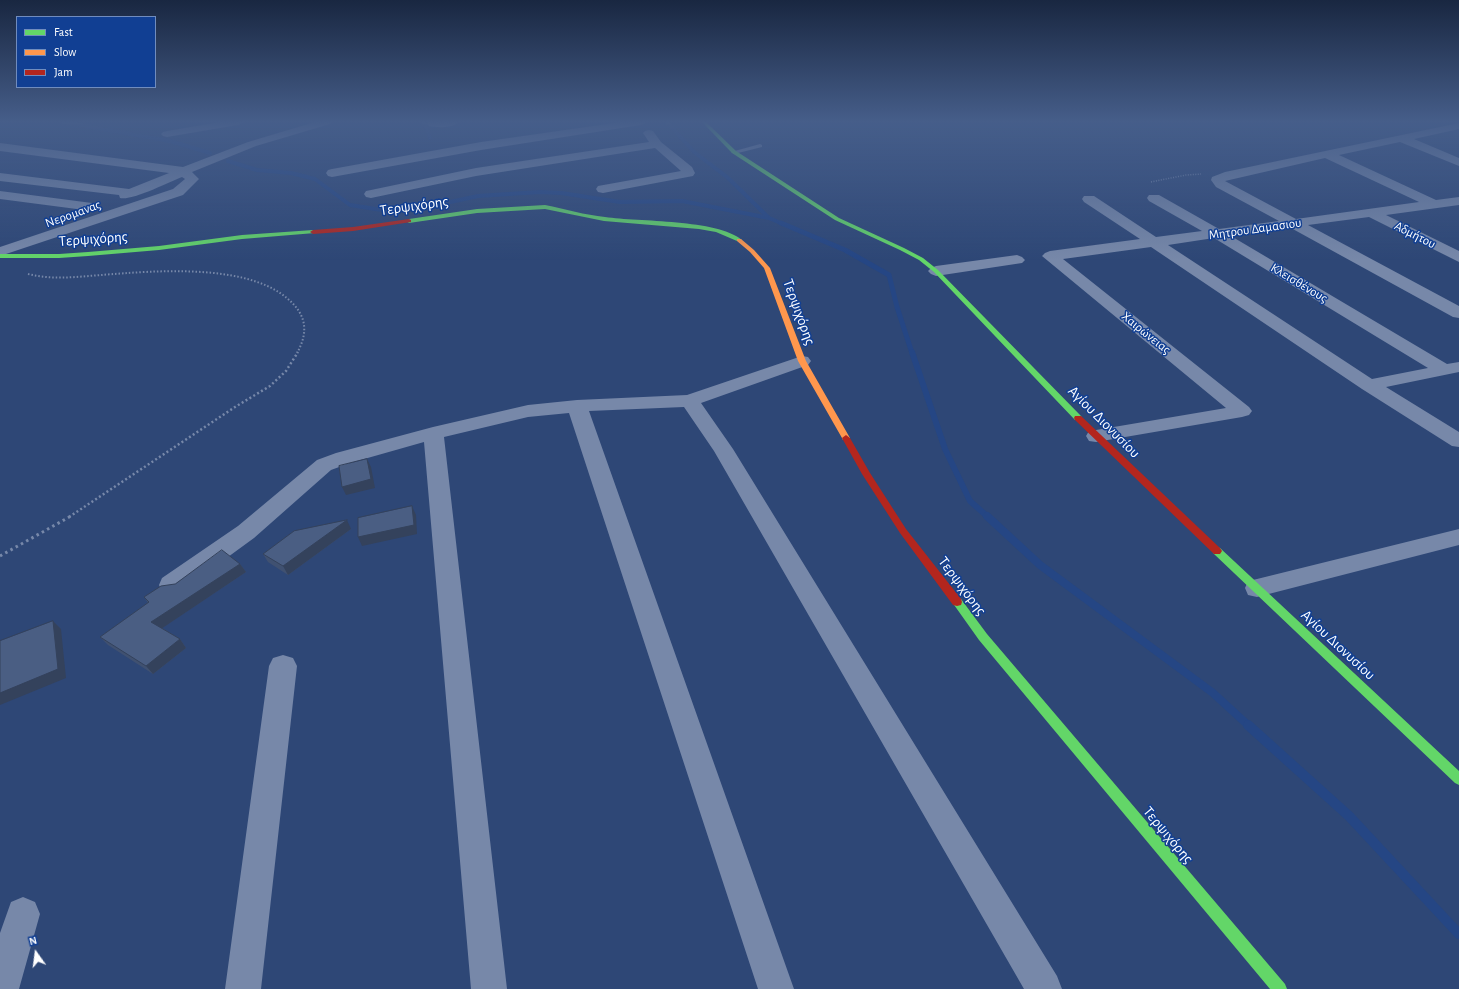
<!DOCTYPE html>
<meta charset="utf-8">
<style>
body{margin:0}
#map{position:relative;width:1459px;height:989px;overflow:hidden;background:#2e4776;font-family:"Alegreya Sans",sans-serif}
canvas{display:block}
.legend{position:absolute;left:16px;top:16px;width:140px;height:72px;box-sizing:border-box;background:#113f93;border:1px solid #708cbe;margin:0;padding:5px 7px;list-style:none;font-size:12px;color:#fff}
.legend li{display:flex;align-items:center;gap:8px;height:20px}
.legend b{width:20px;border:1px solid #708cbe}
.north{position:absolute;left:16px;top:933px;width:40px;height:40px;-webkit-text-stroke:3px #113f93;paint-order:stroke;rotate:346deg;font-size:11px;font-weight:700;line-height:16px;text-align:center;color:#fff}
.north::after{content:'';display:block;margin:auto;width:14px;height:18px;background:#fff;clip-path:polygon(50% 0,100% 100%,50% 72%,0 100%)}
</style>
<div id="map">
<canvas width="1459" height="989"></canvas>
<ul class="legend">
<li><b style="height:5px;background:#63d668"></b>Fast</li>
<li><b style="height:5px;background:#ff974d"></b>Slow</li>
<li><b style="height:5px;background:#b3261e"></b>Jam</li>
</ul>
<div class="north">N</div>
</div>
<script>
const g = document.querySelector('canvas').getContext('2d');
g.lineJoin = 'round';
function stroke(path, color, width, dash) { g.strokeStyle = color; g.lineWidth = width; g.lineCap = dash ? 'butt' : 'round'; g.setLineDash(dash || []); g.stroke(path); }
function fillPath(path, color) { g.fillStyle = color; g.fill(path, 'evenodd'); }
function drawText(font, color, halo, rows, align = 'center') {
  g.font = font + ' "Alegreya Sans",sans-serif'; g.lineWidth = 3; g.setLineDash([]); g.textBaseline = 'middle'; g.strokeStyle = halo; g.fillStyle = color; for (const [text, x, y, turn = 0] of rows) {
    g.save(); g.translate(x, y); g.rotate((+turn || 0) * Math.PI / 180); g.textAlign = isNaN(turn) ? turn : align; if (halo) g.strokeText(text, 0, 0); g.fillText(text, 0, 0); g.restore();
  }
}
stroke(new Path2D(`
 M63,122L170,141L210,153
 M424,122L430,138
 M667,122L694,152L727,177L769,218L783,224
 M228,161L257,170L291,173L315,179L350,205L382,210L441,204L478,196L540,192L561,193L620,202L682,201L769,218`), '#254684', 4);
stroke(new Path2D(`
 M781,223L845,250L889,275L897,307L912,353`), '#254684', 5);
stroke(new Path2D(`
 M912,352L945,449L970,501L988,517`), '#254684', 6);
stroke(new Path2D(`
 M987,516L1040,565L1213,693L1249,726`), '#254684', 8);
stroke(new Path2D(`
 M1248,725L1349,816L1459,934`), '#254684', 10);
stroke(new Path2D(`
 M1151,182L1186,175L1201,174`), '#7788a9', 1.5, [1, 1.5]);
stroke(new Path2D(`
 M28,274C52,280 76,277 101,275C154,271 257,261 295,306C308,321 306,337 297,353`), '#7788a9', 2, [1.5, 2]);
stroke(new Path2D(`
 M69,517L235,407L270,386L286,371L298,352`), '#7788a9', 2.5, [2, 2.5]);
stroke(new Path2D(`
 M0,556L71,516`), '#7788a9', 3, [2.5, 3.5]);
fillPath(new Path2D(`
 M760,144L762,145V147L734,154L731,152Z`), '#7788a9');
fillPath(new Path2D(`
 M220,122H244L238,125L167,137L163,136L161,134L163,132L167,131Z
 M315,122H332L330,124L256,146L192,172L199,179L183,195L0,256V247L173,189L185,179L182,177C169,182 132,201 120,198L119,195L0,181V173L129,189L169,173L0,151V143L183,167L248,142Z
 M429,122H459C454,128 436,128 429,126L427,124Z
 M621,122H647L641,125L481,150L332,177L328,176L326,173L328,170L332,169L481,142Z
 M1459,123V129L1414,139L1459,158V166L1400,142L1339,155L1436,200L1459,197V205L1386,215L1459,251V262L1369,217L1308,225L1459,306V318L1453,317L1291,228L1231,236L1447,364L1459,362V372L1386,387L1459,432V447L1452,446L1362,389L1151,247L1063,259L1249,407L1252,411L1249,415L1242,417L1096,442L1089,441L1086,436L1089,431L1096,430L1226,408L1042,256L1045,253L1050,251L1140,239L1084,202L1082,199L1084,196H1094L1156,237L1202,231L1149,201L1147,198L1149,195H1159L1219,229L1279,221L1216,187L1211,180L1212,177L1225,172ZM1325,158L1419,202L1296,219L1225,181ZM1214,238L1428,368L1372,379L1168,245Z
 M649,130L653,131L661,142L692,167L695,173L693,176L603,193L598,192L596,189L598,186L681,171L655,148L476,176L371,198L366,197L364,194L366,191L371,190L476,168L649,142L643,133L645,131Z
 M0,191L92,203L97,204L99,207L97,210L92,211L0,199Z
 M1017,255L1022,257L1025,260L1022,263L936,276L931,274L928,271L931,268L936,266Z
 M802,356L808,357L811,361L808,365L701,403L733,449L1057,976L1062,989H1024L714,451L684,407L589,411L794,989H758L569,413L528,417L444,437L507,989H471L424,442L350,463L331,470L254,538L180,592L171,594L162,592L159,585L162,578L238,526L317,460L336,453L433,427L528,405L577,400L687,395Z
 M1459,529V545L1257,597L1248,595L1245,588L1248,581L1257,579Z
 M283,655L293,658L297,666L261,989H225L269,666L273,658Z
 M23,897L35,902L40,914L19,989H0V933L11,902Z`), '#7788a9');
fillPath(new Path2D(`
 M702,122H706L736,151L839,218L904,248L923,258L938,270L1081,416L1082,418L1081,420H1075L934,272L919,260L900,250L835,220L732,153Z
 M545,205C565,209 585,215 605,217C639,222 717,219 742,240L737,241L716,232L699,229L604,221L545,209L477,213L409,223L406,221L409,219L477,209Z
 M313,230L316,232L315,233L242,239L159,250L88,256L59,258H0V254H59L88,252L159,246L242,235Z
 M1217,547L1220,548L1459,771V785L1455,783L1214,554L1212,551L1214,548Z
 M957,598L961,599L987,634L1285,984L1287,989H1270L979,640L952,602L953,599Z`), '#63d668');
fillPath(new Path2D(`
 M737,239H741L754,250L770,268L806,361L850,438L849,440H843L842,438L798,361L764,268L750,252L737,241Z`), '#ff974d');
fillPath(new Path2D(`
 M409,219L411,220V222L353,231L313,234L310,232L313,230L353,227Z
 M1075,416H1081L1220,548L1222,551L1220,554H1214L1075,420L1074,418Z
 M846,435L850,438L870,473L906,529L961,599L962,602L961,605L957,606L953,605L900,533L862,474L842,438Z`), '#b3261e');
fillPath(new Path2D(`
 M351,529L288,575L268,562L263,554Z
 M240,564L246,572L162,628L180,639L186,648L153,674L108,645L100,637L148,603L144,597L175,584Z`), '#405171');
fillPath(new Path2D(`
 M367,459L371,467L375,488L346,495L342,487Z
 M412,506L416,515L417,534L362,546L358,537Z
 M347,520L351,529L288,575L283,566Z
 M240,564L246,572L158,631L151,622Z
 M53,621L61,629L66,678L0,705V693Z
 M180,639L186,648L153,674L146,666Z`), '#34425c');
const building = new Path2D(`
 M367,459L371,479L342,487L339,466Z
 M412,506L414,525L358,537V518Z
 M347,520L283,566L263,554L294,531Z
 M222,550L240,564L151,622L180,639L146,666L100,637L149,602L144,597L161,586L175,584Z
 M53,621L58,669L0,693V641Z`);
fillPath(building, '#4a5e83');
stroke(building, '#34425c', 1);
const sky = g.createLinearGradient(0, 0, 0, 260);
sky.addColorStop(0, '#192741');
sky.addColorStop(0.47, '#465e8a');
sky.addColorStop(1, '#465e8a00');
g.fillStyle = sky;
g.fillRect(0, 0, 1459, 260);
drawText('13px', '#fff', '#113f93', [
 ["Νερομανας",73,214,-20],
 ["Μητρου Δαμασιου",1255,229,-8],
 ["Αδμήτου",1415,235,27],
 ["Κλεισθένους",1299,283,31],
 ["Χαιρώνειας",1146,333,39]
]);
drawText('15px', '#fff', '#113f93', [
 ["Τερψιχόρης",414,206,-8],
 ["Τερψιχόρης",93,239,-4],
 ["Τερψιχόρης",799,312,70],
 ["Αγίου Διονυσίου",1104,422,45],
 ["Τερψιχόρης",962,586,53],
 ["Αγίου Διονυσίου",1338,645,43],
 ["Τερψιχόρης",1168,835,50]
]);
</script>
